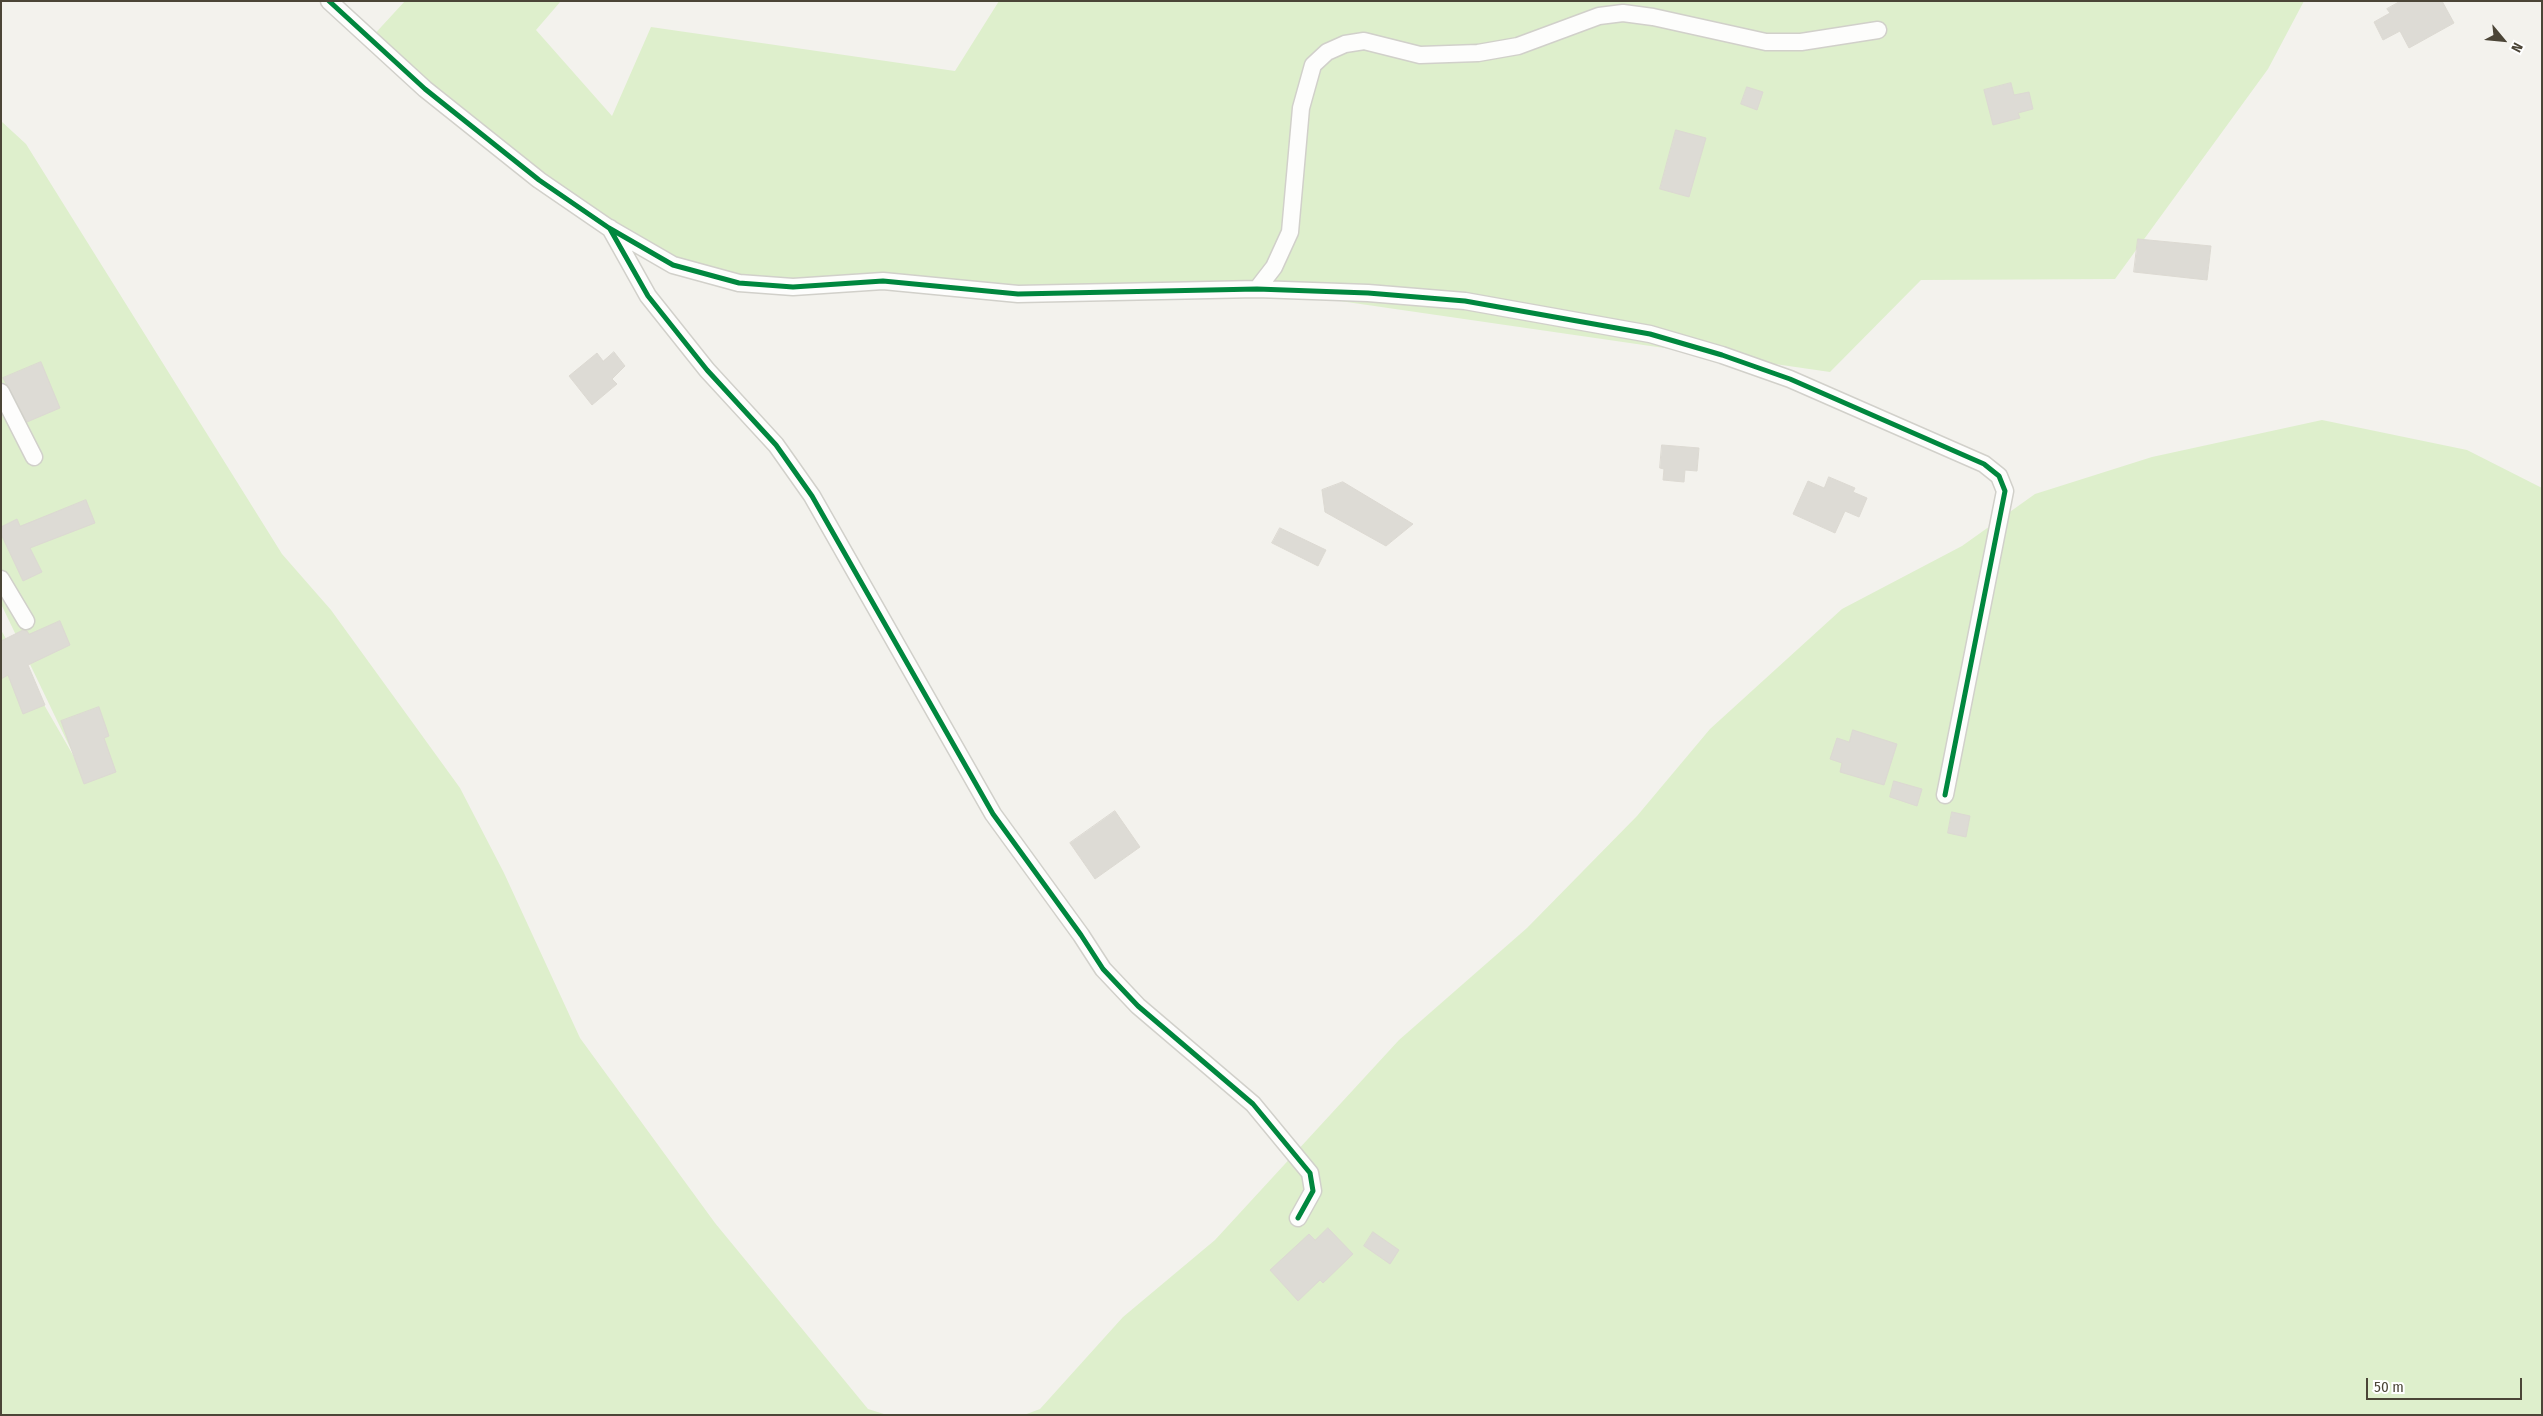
<!DOCTYPE html>
<style>
body{margin:0}
#map{position:relative;width:2543px;height:1416px;overflow:hidden;background:#f3f2ed;font-family:"Fira Sans Condensed",sans-serif}
canvas{display:block}
.frame{position:absolute;inset:0;border:2px solid #4b4537;pointer-events:none}
.north{position:absolute;left:2478px;top:15px;width:50px;height:50px;-webkit-text-stroke:4px #fff;paint-order:stroke;rotate:118deg;font-size:14px;font-weight:700;line-height:20px;text-align:center;color:#4b4537}
.north::after{content:'';display:block;margin:auto;width:18px;height:22px;background:#4b4537;clip-path:polygon(50% 0,100% 100%,50% 72%,0 100%)}
.scale{position:absolute;left:2366px;top:1378px;width:156px;height:22px;box-sizing:border-box;border:2px solid #4b4537;border-top:0;padding-left:6px;font-size:15px;line-height:18px;white-space:nowrap;color:#4b4537;-webkit-text-stroke:4px #fff;paint-order:stroke}
</style>
<div id="map">
<canvas width="2543" height="1416"></canvas>
<div class="frame"></div>
<div class="north">N</div>
<div class="scale">50 m</div>
</div>
<script>
const g = document.querySelector('canvas').getContext('2d');
g.lineJoin = 'round';
function fillPath(path, color) { g.fillStyle = color; g.fill(path, 'evenodd'); }
function stroke(path, color, width, dash) { g.strokeStyle = color; g.lineWidth = width; g.lineCap = dash ? 'butt' : 'round'; g.setLineDash(dash || []); g.stroke(path); }
fillPath(new Path2D(`
 M405,1H561L536,30L612,116L651,27L955,71L999,1H2304L2268,69L2115,279L1921,280L1830,372L1257,289L793,287L673,265L609,228L370,39Z
 M1,121L26,144L282,554L331,610L460,788L504,873L580,1038L715,1223L868,1409L887,1415H1V630L77,762L1,604Z
 M2322,420L2467,450L2542,488V1415H1024L1040,1409L1123,1317L1215,1240L1399,1040L1527,928L1637,816L1710,729L1842,609L1962,546L2035,494L2152,457Z`), '#deefcc');
const building = new Path2D(`
 M2401,1H2442L2454,23L2409,48L2400,31L2383,40L2374,22L2390,13L2387,9Z
 M2011,83L2014,95L2029,92L2033,109L2018,113L2020,118L1993,125L1984,90Z
 M1747,87L1763,92L1757,110L1741,104Z
 M1676,130L1706,138L1689,197L1660,189Z
 M2138,239L2211,246L2207,280L2134,272Z
 M614,352L625,366L612,379L617,384L592,405L569,376L597,353L603,361Z
 M41,362L60,408L27,422L3,378Z
 M1662,445L1699,448L1697,471L1685,470L1684,482L1663,480L1664,469L1660,468Z
 M1829,477L1855,488L1853,492L1867,498L1859,517L1845,511L1835,533L1793,514L1808,481L1824,488Z
 M1343,482L1413,524L1386,546L1325,512L1322,490Z
 M86,500L95,523L30,548L42,572L23,581L1,534V527L17,519L20,526Z
 M1280,528L1326,550L1318,566L1272,543Z
 M60,621L70,645L28,665L45,705L23,714L8,675L1,679V641L23,630L27,631L29,634Z
 M99,707L109,736L104,738L116,772L84,784L61,721Z
 M1853,730L1897,744L1884,785L1840,772L1842,763L1830,759L1837,738L1849,742Z
 M1894,781L1922,789L1917,806L1890,797Z
 M1115,811L1140,847L1095,879L1070,843Z
 M1952,812L1970,816L1966,837L1948,833Z
 M1328,1228L1353,1254L1323,1283L1320,1280L1298,1301L1270,1270L1309,1234L1315,1240Z
 M1373,1232L1399,1250L1390,1264L1364,1246Z`);
fillPath(building, '#dddbd5');
stroke(building, '#dcd9d2', 1);
const minor = new Path2D(`
 M329,1L425,89L539,180L609,228L673,265L739,283L793,287L883,281L1018,294L1257,289L1368,293L1465,301L1650,334L1722,355L1790,379L1984,464L1999,476L2005,491L1945,795
 M610,228L648,296L707,370L776,445L812,496L993,814L1081,935L1103,969L1138,1006L1253,1104L1310,1173L1313,1191L1298,1218
 M1257,289L1274,267L1290,232L1301,108L1313,65L1327,52L1345,44L1364,41L1420,55L1478,53L1518,46L1599,16L1623,13L1653,17L1766,42H1801L1878,30
 M1,392L34,457
 M1,579L26,621`);
stroke(minor, '#d1d0ca', 19);
stroke(minor, '#fdfdfc', 16);
stroke(new Path2D(`
 M329,1L425,89L539,180L609,228L673,265L739,283L793,287L883,281L1018,294L1257,289L1368,293L1465,301L1650,334L1722,355L1790,379L1984,464L1999,476L2005,491L1945,795
 M610,229L648,296L707,370L776,445L812,496L993,814L1081,935L1103,969L1138,1006L1253,1104L1310,1173L1313,1191L1298,1218`), '#00873e', 5);
</script>
